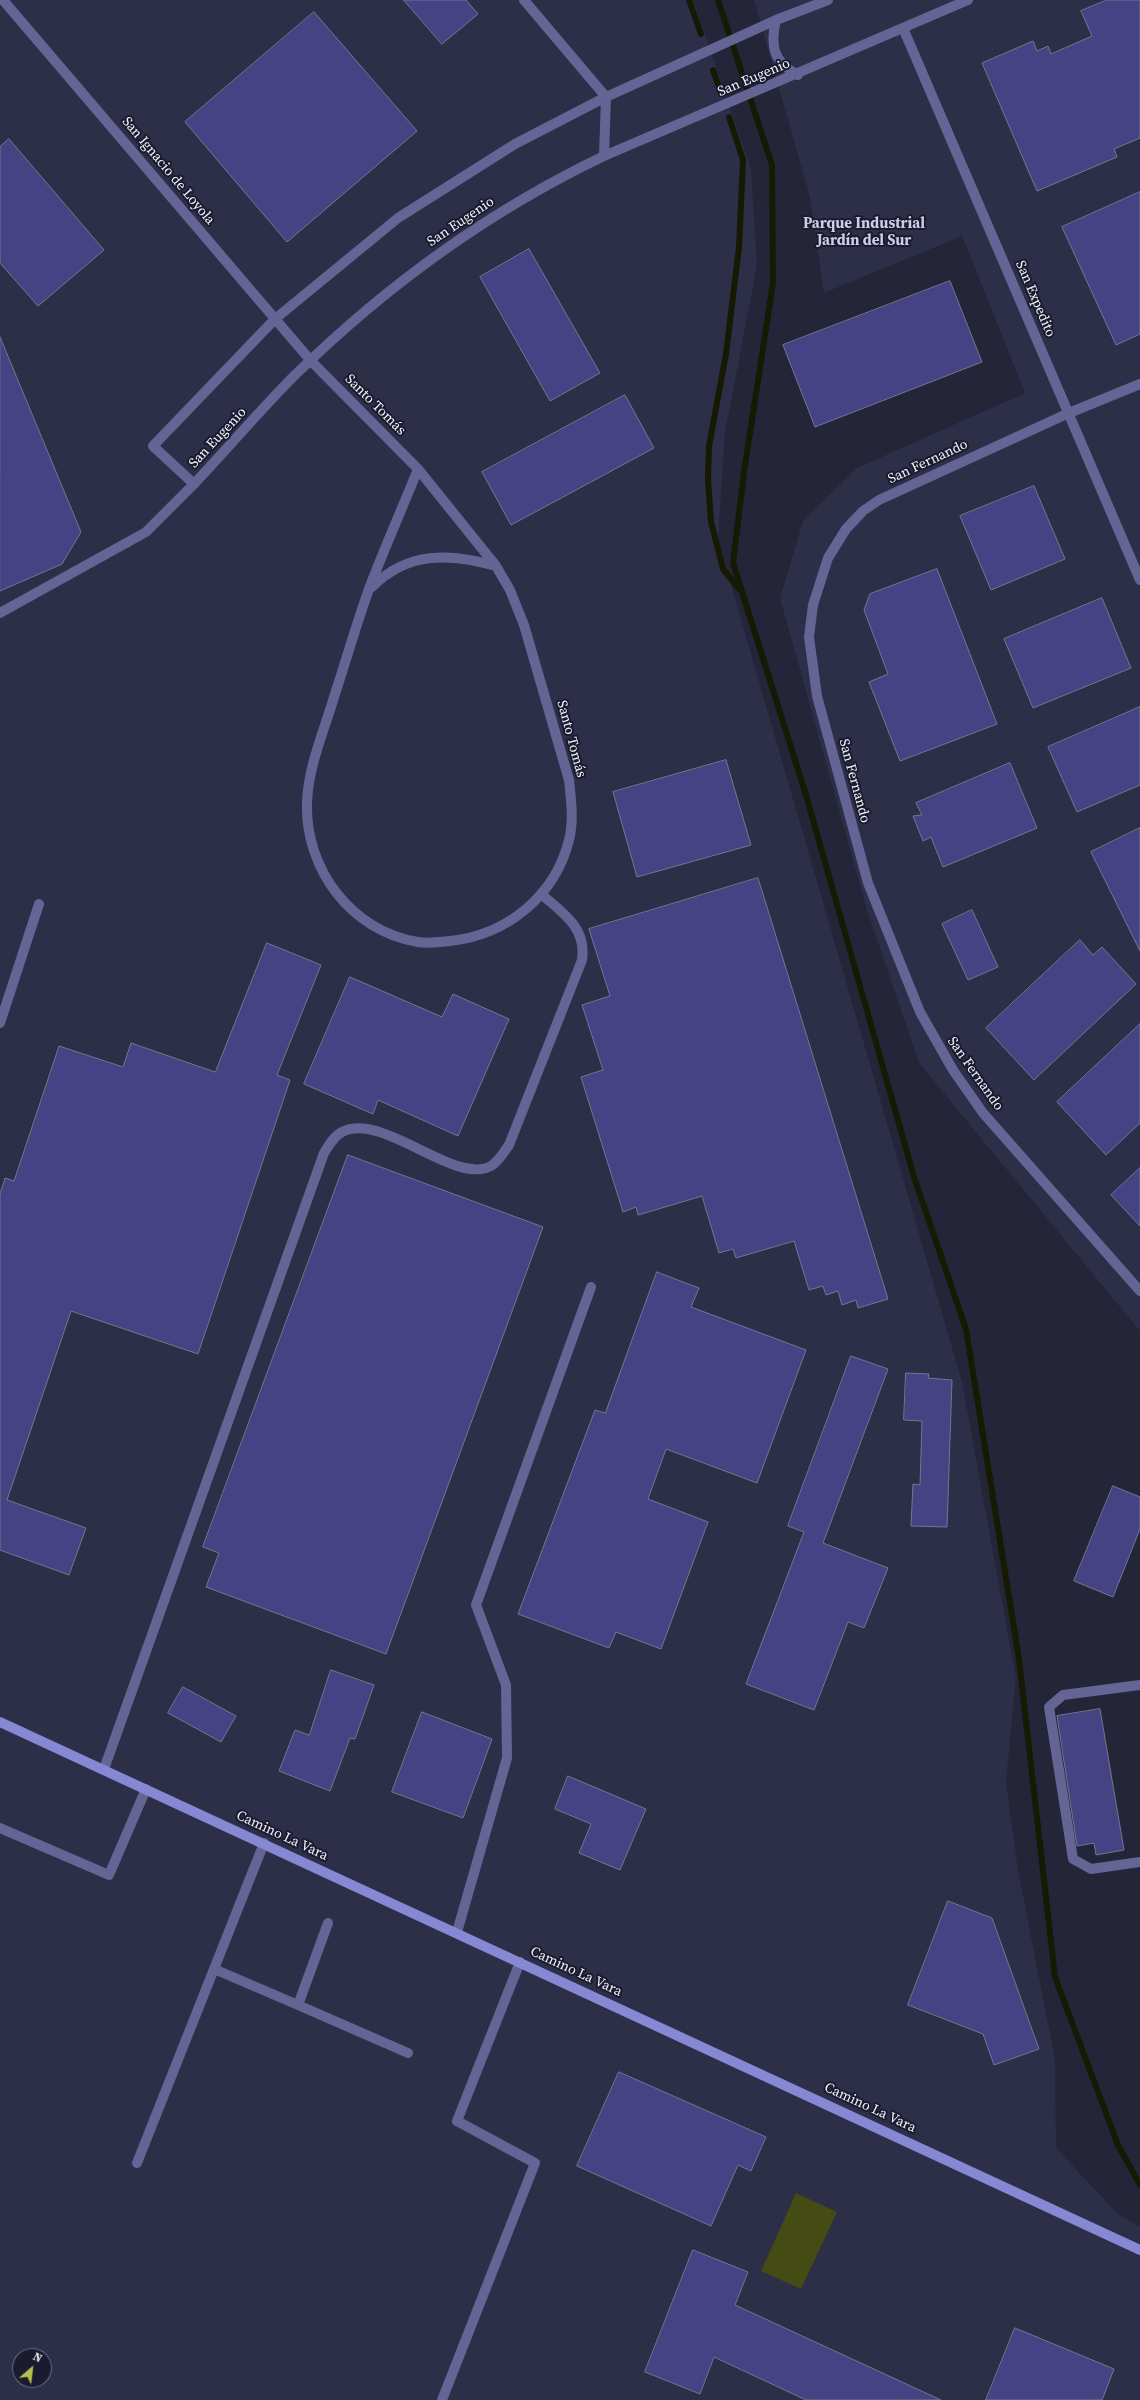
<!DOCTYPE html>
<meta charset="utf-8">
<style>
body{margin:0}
#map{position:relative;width:1140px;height:2400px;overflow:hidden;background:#242539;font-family:"Source Serif 4",serif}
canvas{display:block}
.north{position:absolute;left:12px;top:2348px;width:40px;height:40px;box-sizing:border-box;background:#1b1b2f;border:1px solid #717182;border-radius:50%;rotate:28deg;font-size:11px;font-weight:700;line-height:16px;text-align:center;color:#f2f3fe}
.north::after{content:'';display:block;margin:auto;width:14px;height:18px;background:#b3c24b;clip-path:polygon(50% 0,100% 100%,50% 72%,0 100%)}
</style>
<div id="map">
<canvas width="1140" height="2400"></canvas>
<div class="north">N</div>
</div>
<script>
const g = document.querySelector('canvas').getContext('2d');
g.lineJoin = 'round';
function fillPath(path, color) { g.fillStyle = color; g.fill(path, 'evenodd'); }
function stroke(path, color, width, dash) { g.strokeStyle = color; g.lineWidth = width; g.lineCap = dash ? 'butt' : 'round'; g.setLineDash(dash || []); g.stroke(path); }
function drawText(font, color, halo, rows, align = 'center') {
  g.font = font + ' "Source Serif 4",serif'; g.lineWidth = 4; g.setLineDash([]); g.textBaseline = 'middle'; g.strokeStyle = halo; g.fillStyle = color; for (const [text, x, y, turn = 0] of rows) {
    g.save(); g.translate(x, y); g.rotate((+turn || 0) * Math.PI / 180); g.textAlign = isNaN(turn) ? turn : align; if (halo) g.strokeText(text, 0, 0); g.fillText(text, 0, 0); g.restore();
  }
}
fillPath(new Path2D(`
 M0,0H693L751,169L757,265L725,433L718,540L962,1382L1016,1678L1006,1782L1018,1870L1055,2059L1056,2148L1118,2214L1140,2227V2400H0ZM20,2356H44V2380H20Z
 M754,0H1140V1331L919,1063L867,910L780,598L803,521L857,468L1025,393L962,236L824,293L810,197Z`), '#2d2e47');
fillPath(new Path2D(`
 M796,2193L837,2212L801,2289L761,2271Z`), '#444b13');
stroke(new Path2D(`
 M689,0L701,34
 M718,0L772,165L773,283L744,472L733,563L806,795L914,1177L966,1329L1019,1659L1055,1977L1118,2145L1140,2185
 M713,70L721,93
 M729,117L743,160L739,247L726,354L709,446L708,479L711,522L723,569L740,590`), '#171a03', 6);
const building = new Path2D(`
 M404,0H466L478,14L442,44Z
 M1107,0H1140V138L1114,149L1117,157L1037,191L982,63L1033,41L1037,51L1048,46L1051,54L1092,36L1081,11Z
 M314,12L417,131L287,242L185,122Z
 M9,139L104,250L38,306L0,263V147Z
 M1140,192V334L1116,345L1062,227Z
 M529,249L600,373L550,401L480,277Z
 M950,281L982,362L815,427L783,345Z
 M0,337L81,532L62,564L0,591Z
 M625,395L654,448L511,525L482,472Z
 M1034,486L1065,559L991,590L960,516Z
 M937,569L997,724L900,761L869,682L888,674L864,610L870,594Z
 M1102,598L1131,668L1033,708L1004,639Z
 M1140,707V785L1077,812L1048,747Z
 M726,760L751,845L637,877L613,792Z
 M1010,763L1037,828L943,867L931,837L923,841L913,816L922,815L916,803Z
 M1140,828V951L1091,852Z
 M758,878L888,1299L858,1308L856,1300L842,1305L838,1291L826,1295L823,1286L809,1290L794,1241L736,1258L733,1249L719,1253L702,1196L638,1215L636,1207L623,1212L581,1077L603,1070L582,1005L610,996L589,929Z
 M972,910L998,967L968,980L942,924Z
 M1080,940L1093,955L1102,947L1136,984L1034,1080L986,1028Z
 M267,943L321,965L277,1075L290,1080L198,1354L71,1311L7,1500L86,1528L69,1575L0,1550V1194L5,1178L14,1181L59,1046L123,1067L131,1043L215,1072Z
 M350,977L442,1017L453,994L509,1019L458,1136L378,1100L373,1114L304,1084Z
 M1140,1024V1123L1106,1155L1057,1102Z
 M348,1155L543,1227L386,1654L206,1587L219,1553L203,1547Z
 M1140,1168V1226L1111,1195Z
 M657,1272L699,1288L691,1307L806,1350L757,1483L666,1449L648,1499L708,1522L661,1649L616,1632L609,1648L518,1614L595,1410L605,1413Z
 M851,1356L888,1369L823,1543L888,1568L864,1628L848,1622L814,1710L746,1684L804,1532L788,1526Z
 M906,1373L929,1374L928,1378L952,1380L947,1527L911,1526L913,1484L920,1485L922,1421L904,1420Z
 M1113,1486L1140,1497V1529L1113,1597L1074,1581Z
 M331,1670L374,1685L355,1739L350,1738L330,1791L279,1771L295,1730L309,1735Z
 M183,1687L236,1716L221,1742L168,1713Z
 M1100,1709L1124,1850L1096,1855L1094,1843L1077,1846L1057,1716Z
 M422,1712L492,1739L463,1818L392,1792Z
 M568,1776L646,1809L620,1870L579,1853L591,1824L555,1809Z
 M948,1901L992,1918L1039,2049L994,2065L983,2034L908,2005Z
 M619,2072L766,2137L751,2171L738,2165L711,2226L577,2166Z
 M693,2250L748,2272L735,2305L941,2400H806L714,2357L700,2394L645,2372Z
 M1015,2328L1114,2369L1102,2400H986Z`);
fillPath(building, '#454384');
stroke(building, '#74768e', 1);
stroke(new Path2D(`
 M0,613L146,532L194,484
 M0,1023L39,904
 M1140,1685L1063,1695L1049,1707L1073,1859L1091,1869L1140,1862
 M104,1769L324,1153C329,1145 334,1136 342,1132C382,1111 455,1186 491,1166C498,1162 504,1152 509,1145L582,960C587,928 563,913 541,894
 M0,1828L109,1875L146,1789
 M457,1932L507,1758L506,1685L476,1605L591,1287
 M214,1969L298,2005L328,1923
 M298,2005L408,2053
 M137,2163L264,1843
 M442,2400L535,2163L457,2121L520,1962`), '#646595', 10);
stroke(new Path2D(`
 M3,0L311,361L418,469
 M524,0L606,97L604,156
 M828,0L776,20L606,97L515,144L398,218L275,319L153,446L194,484C228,448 260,410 295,375C386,286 489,211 604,156L968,0
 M776,20C770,46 773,62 798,75
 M903,28L1140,580
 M1140,384L1069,413L879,500L863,511L846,529L828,558L813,605L809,637L817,696L868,883L920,1012L953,1070L983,1113L1140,1291
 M418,469L496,566L510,590L524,625L569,780C571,799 574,821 569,840C555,896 507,935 450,941C440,942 428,944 418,942C351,931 305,869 307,803C308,767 324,731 334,697C346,661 356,625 369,589C384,549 402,509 418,469Z
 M372,587C408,551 450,553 496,566`), '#646595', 10);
stroke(new Path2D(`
 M0,1722L1140,2250`), '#8688d4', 10);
drawText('14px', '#f2f3fe', '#1b1b2f', [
 ["San Eugenio",754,78,-23],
 ["San Ignacio de Loyola",168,171,50],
 ["San Eugenio",461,222,-34],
 ["San Expedito",1035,299,67],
 ["Santo Tomás",375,405,45],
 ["San Eugenio",218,438,-47],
 ["San Fernando",928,462,-25],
 ["Santo Tomás",571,739,75],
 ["San Fernando",854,781,75],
 ["San Fernando",975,1074,55],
 ["Camino La Vara",282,1836,25],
 ["Camino La Vara",576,1972,25],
 ["Camino La Vara",870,2108,25]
]);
drawText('bold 15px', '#cccee8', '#1b1b2f', [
 ["Parque Industrial",864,224],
 ["Jardín del Sur",864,241]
]);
</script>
